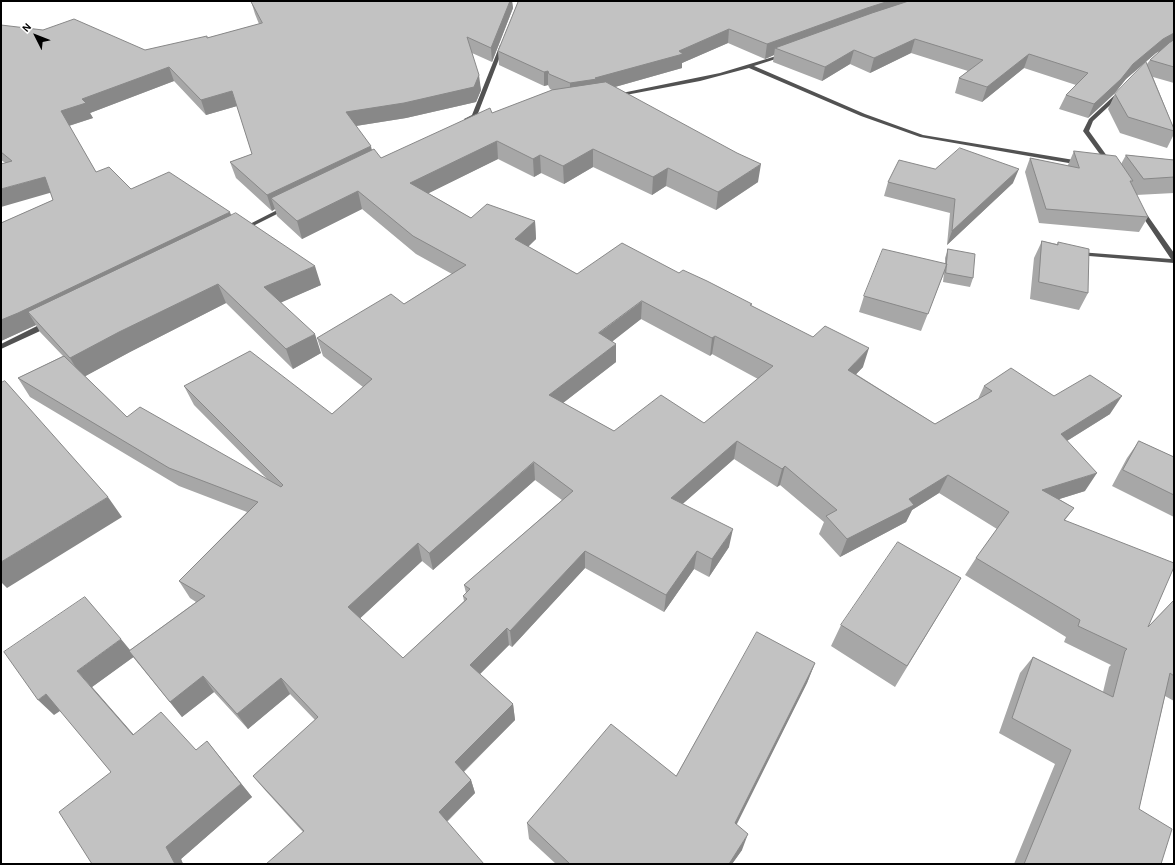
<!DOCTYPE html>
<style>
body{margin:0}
#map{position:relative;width:1175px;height:865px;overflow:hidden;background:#fff;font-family:"Alegreya Sans",sans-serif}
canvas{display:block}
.frame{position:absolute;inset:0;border:2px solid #000;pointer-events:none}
.north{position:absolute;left:16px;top:16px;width:40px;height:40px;-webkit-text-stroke:3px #fff;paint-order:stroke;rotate:312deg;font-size:11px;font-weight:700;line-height:16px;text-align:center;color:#000}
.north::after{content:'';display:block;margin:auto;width:14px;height:18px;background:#000;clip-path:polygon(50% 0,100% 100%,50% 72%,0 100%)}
</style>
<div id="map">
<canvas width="1175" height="865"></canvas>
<div class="frame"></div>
<div class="north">N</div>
</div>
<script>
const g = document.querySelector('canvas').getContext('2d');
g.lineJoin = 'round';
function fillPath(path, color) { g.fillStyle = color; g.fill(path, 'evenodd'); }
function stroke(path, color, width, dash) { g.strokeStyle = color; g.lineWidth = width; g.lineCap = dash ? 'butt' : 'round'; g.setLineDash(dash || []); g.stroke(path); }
fillPath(new Path2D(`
 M500,45L504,46L477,116L468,121H464V119L472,115Z
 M783,54H785V56L754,66L865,114L923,135L1080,161L1083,163L1080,165L920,137L861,116L749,68L700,81L615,97L612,95L720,73Z
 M1117,93L1122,94L1093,121L1089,131L1112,163L1109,165L1107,164L1083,131L1089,119Z
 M285,206L288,208L287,209L245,230H241L240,229Z
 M1141,208L1143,209L1174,253V263L1077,255V253L1079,252L1171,259L1138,210Z
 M45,322H51L52,324L51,326L1,349V344Z`), '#525252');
fillPath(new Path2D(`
 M251,1H512L513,8L492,62L472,53L481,90L476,102L406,118L356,126L372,150L381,158L552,90L550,89L548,85L544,86L499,65L498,51L518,2L1174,1V83L1153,77L1174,129V134L1167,148L1120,133L1108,109L1115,94L1147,64L1150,60L1160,51L1156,53L1126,79L1114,94L1088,118L1059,109L1066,95L1076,85L1024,68L982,102L955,93L959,78L968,71L911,53L870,73L850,64L822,81L773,62L774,55L765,59L728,43L682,63V68L615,87L758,182L716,210L666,186L652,195L593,167L564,184L541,173L534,177L498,159L428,193L471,218L535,221L536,239L528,247L577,274L679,273L751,306L863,367L856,374L935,424L978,399L984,386L1054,396L1110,414L1067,441L1085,491L1059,499L1074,508L1065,520L1149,626L1174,600V701L1165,696L1139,809L1161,864H1014L1055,764L999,733L1020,673L1033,657L1103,692L1109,667L1111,665L1064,642L1066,637L965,575L976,558L997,529L939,493L912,510L906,522L840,557L819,534L824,522L780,485L777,487L734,459L682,504L729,547L709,577L694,569L664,612L585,568L512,647L509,645L480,674L513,704L515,720L464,772L471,780L475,793L448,821L303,832L264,789L253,776L315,720L290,694L248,729L214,692L182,717L133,657L92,687L134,735L219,756L252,797L181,859L183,864H92L111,772L60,710L54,715L130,650L196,602L190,598L179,581L247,512L179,486L30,397L18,378L63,356L40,332L36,325L1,341V223L53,200L51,193L1,160V25L145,50L207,38L259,24L255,14ZM174,81L206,115L237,106L252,154L230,162L236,178L272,211L275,209L277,216L302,239L362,209L416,254L452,274L404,304L317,338L323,356L363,387L332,414L184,386L194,405L269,481L127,417L85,376L130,352L226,303L293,369L321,353L281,302L321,285L231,215L131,189L96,172L69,126L93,118L90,113ZM641,319L710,356L712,354L758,379L704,423L614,431L563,403L616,362L612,341ZM535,480L562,500L464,585L466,593L463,596L464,601L403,658L360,618L422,561L433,570Z
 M1074,151L1121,164L1126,155L1174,160V193L1136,195L1148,217L1139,232L1039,223L1025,172L1030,158L1068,166V165Z
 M935,169L1013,183L947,245L950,213L884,196L888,182Z
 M1042,241L1057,244L1058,242L1088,293L1079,310L1030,299L1034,258Z
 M948,249L973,278L970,287L943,282L944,273L921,331L859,312L864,296L945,264V258Z
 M1139,441L1174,457V517L1112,486L1127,458Z
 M961,578L895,687L831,646L841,625Z
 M815,663L807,683L736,824L742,850L732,864H556L529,839L527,823L676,776Z`), '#a7a7a7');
fillPath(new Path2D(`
 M510,1H512L513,8L492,62L491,48Z
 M889,1H935L775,48L774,55L765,59L767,44L867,8Z
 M729,29L728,43L682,63V68L597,92L570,98V83L679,51Z
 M1174,33V42L1173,44L1156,53L1126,79L1114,94L1088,118L1094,104L1133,64L1163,39Z
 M915,39L911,53L870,73L874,58Z
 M854,50L850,64L822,81L825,67Z
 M1029,54L1024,68L982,102L987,87Z
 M169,67L174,81L90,113L93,118L68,126L61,111L82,99Z
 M548,71V85L544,86V72Z
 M479,75L481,90L476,102L406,118L349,127L346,112Z
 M232,91L237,106L206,115L201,100Z
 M497,141L498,159L413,201L410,183Z
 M371,146L374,161L271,198L275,209L272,211L267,195Z
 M593,149V167L564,184L563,166Z
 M540,155L541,173L534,177L533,159Z
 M761,164L758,182L716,210L718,192Z
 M668,168L666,186L652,195L653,177Z
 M1019,169L1013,183L947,245L952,231Z
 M45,177L53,192L1,207V189Z
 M358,191L362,209L302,239L297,221Z
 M230,212L236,228L28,312L36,325L1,341V320Z
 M535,221L536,239L517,257L515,239Z
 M315,266L321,285L271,307L264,287Z
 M218,284L226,303L130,352L82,378L70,358L119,332Z
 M642,301L641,319L599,352V333Z
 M315,334L321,353L293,369L286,349Z
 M715,336L712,354L710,356L712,338Z
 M616,344V362L550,413L549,395Z
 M869,348L863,367L843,388L848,370Z
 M1122,396L1110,414L1049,452L1061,434Z
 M737,441L734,459L669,516L671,498Z
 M534,462L535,480L433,570L429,553Z
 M785,466L780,485L777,487L782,469Z
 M1097,473L1085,491L1031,508L1042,490Z
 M948,475L939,493L912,510L906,522L840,557L847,539L909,499Z
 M108,497L122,517L7,588L1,582V562Z
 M733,529L729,547L709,577L712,559Z
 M418,543L422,561L354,624L348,607Z
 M585,551V568L512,647L510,631Z
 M697,551L694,569L664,612L666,595Z
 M507,628L509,645L473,681L470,665Z
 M121,639L135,656L92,687L147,750L133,735L77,671Z
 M815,663L807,683L729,840L735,823Z
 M203,676L214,692L182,717L170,702Z
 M281,678L290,694L248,729L237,714Z
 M46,694L63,709L54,715L38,700Z
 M513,704L515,720L459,776L455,762Z
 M207,741L252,797L181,859L183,864H175L166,847Z
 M471,780L475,793L444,824L439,812Z
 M748,834L742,850L732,864H729Z`), '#888');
const building = new Path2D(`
 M251,1H510L491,48L467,37L479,75L474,87L404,103L346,112L371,146L267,195L230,162L252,154L232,91L201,100L169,67L82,99L86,103L61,111L96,172L109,167L131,189L169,172L230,212L18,313L1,320V223L53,200L45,177L1,189V164L12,161L1,152V25L43,30L74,19L145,50L207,36V38L262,23Z
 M520,1H889L867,8L767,44L729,29L679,51L683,54L595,78L597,79L570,83L549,74L548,71L544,72L498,51L518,2Z
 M909,1H1174V33L1163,39L1133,64L1121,79L1094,104L1066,95L1088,73L1029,54L987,87L959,78L983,60L915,39L874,58L854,50L825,67L775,48L872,13Z
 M1174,40V67L1150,60L1169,43Z
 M1146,62L1174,129V131L1128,117L1115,94Z
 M606,82L737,153L761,164L718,192L668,168L653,177L593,149L563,166L540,155L533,159L497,141L410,183L471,218L487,204L535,221L515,239L577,274L622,243L679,273L683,270L707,281L752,304L750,305L813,337L825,326L869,348L848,370L935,424L992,391L984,386L1011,368L1054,396L1090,375L1122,396L1061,434L1097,473L1042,490L1074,508L1064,520L1174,563V567L1148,627L1174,600V676L1170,673L1139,809L1172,829L1161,864H1024L1071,750L1012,718L1033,657L1113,697L1125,651L1127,649L1078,626L1080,620L976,558L1009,512L948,475L909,499L914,505L847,539L826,516L837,510L785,466L782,469L737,441L671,498L733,529L712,559L697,551L666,595L585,551L510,631L507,628L470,665L513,704L455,762L471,780L439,812L484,864H266L304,831L253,776L318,717L281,678L237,714L203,676L170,702L129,651L205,596L179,581L258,502L169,468L18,378L64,356L127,417L140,407L281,487L283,485L184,386L250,351L332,414L372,379L317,338L391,294L404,304L466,265L413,236L358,191L297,221L271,198L374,149L381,158L490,108L492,113L552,90ZM642,301L712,338L715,336L773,366L704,423L661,395L614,431L549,395L616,344L599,333ZM534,462L573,491L464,585L470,589L463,596L467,599L403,658L348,607L418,543L429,553Z
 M960,148L1019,169L952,231L955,199L888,182L899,160L935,169Z
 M1074,151L1116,156L1133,181H1130L1148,217L1046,209L1030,158L1079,168Z
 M1126,155L1174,160V177L1144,179Z
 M236,213L315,266L264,287L315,334L286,349L218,284L119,332L70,358L28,312Z
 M1042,241L1058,245V242L1089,249L1088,293L1039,282Z
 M883,249L947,264L928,314L864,296Z
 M948,249L975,254L973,278L946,273Z
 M5,381L108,497L1,562V383Z
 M1139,441L1174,457V495L1123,470Z
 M898,542L961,578L907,666L841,625Z
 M85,597L121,639L77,671L133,735L161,712L196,750L207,741L241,784L166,847L175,864H92L59,812L111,772L46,694L38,700L4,652Z
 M757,632L815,663L735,823L748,834L729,864H570L527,823L611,724L676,776Z`);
fillPath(building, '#c2c2c2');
stroke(building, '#888', 1);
</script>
